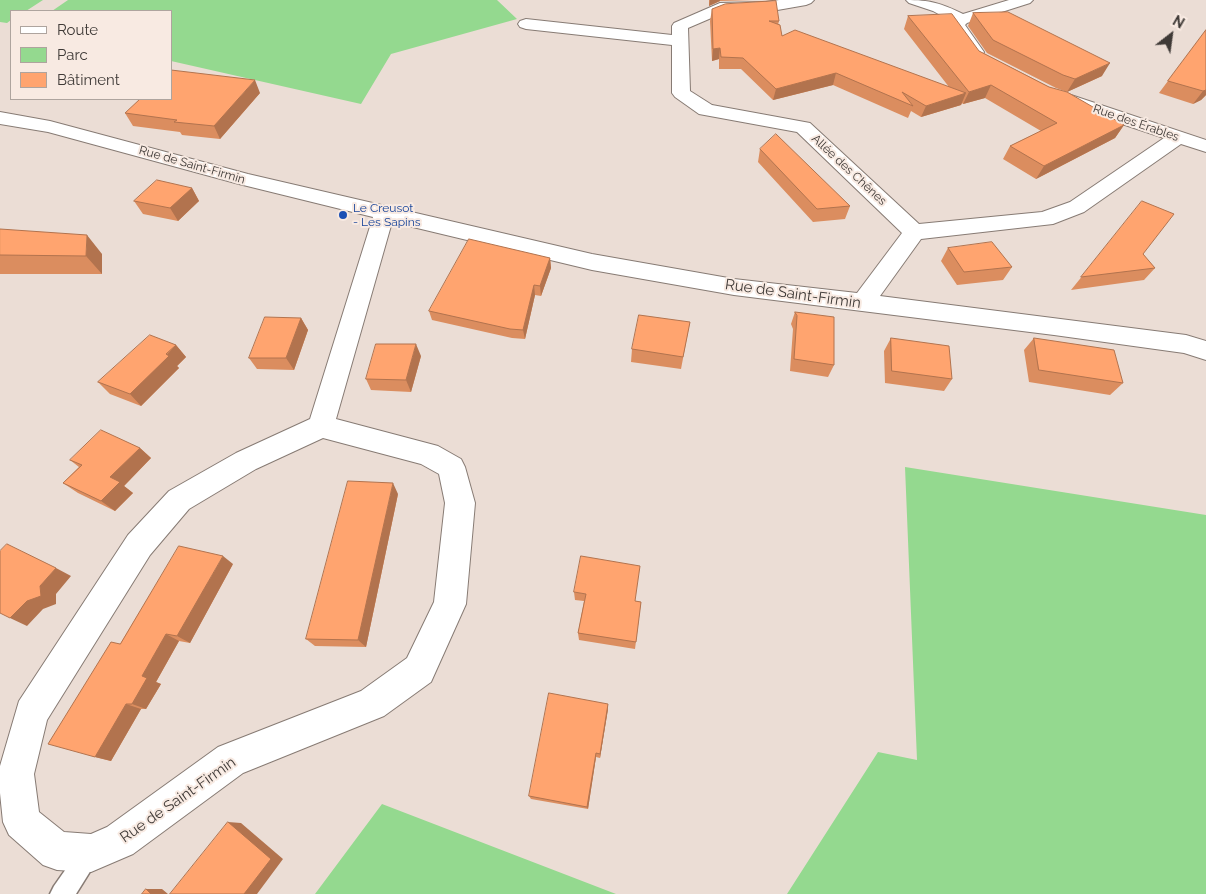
<!DOCTYPE html>
<meta charset="utf-8">
<style>
body{margin:0}
#map{position:relative;width:1206px;height:894px;overflow:hidden;background:#ebddd5;font-family:Raleway,sans-serif}
canvas{display:block}
.legend{position:absolute;left:10px;top:10px;width:162px;height:90px;box-sizing:border-box;background:#f8eae2;border:1px solid #aea49e;margin:0;padding:6px 9px;list-style:none;font-size:15px;color:#3f3a37}
.legend li{display:flex;align-items:center;gap:10px;height:25px}
.legend b{width:25px;border:1px solid #aea49e}
.north{position:absolute;left:1146px;top:10px;width:50px;height:50px;-webkit-text-stroke:4px #f8eae2;paint-order:stroke;rotate:30deg;font-size:14px;font-weight:700;line-height:20px;text-align:center;color:#3f3a37}
.north::after{content:'';display:block;margin:auto;width:18px;height:22px;background:#3f3a37;clip-path:polygon(50% 0,100% 100%,50% 72%,0 100%)}
</style>
<div id="map">
<canvas width="1206" height="894"></canvas>
<ul class="legend">
<li><b style="height:6px;background:#fff"></b>Route</li>
<li><b style="height:14px;background:#94d98f"></b>Parc</li>
<li><b style="height:14px;background:#ffa46f"></b>Bâtiment</li>
</ul>
<div class="north">N</div>
</div>
<script>
const g = document.querySelector('canvas').getContext('2d');
g.lineJoin = 'round';
function fillPath(path, color) { g.fillStyle = color; g.fill(path, 'evenodd'); }
function stroke(path, color, width, dash) { g.strokeStyle = color; g.lineWidth = width; g.lineCap = dash ? 'butt' : 'round'; g.setLineDash(dash || []); g.stroke(path); }
function drawText(font, color, halo, rows, align = 'center') {
  g.font = font + ' Raleway,sans-serif'; g.lineWidth = 4; g.setLineDash([]); g.textBaseline = 'middle'; g.strokeStyle = halo; g.fillStyle = color; for (const [text, x, y, turn = 0] of rows) {
    g.save(); g.translate(x, y); g.rotate((+turn || 0) * Math.PI / 180); g.textAlign = isNaN(turn) ? turn : align; if (halo) g.strokeText(text, 0, 0); g.fillText(text, 0, 0); g.restore();
  }
}
fillPath(new Path2D(`
 M0,0H43L26,11H11V20L7,23L0,22Z
 M68,0H497L517,19L391,54L361,104L171,61V11H52Z
 M905,467L1206,515V894H787L878,752L917,760Z
 M382,804L616,894H315Z`), '#94d98f');
const service = new Path2D(`
 M90,843L98,846L101,854L76,894H50L54,886L82,846Z`);
const minor = new Path2D(`
 M779,0H814L811,3L806,5L766,12L723,13L688,28L690,91L712,105L810,123L919,224L1042,212L1070,202L1164,138L1056,102L1053,98L1056,94L1062,93L1068,94L1206,140V152L1181,144L1084,212L1053,224L921,239L880,296L1186,335L1206,341V360L1184,353L1054,335L734,295L592,270L392,222L336,419L438,446L461,459L465,467L475,503L466,604L431,682L384,716L243,773L133,854L91,872L57,870L43,865L9,835L3,822L0,793V766L19,701L128,535L169,491L236,453L310,419L373,217L239,184L48,132L0,124V112L50,121L248,174L592,254L734,279L857,293L902,233L797,132L699,114L675,97L672,93V45L526,29L520,27L518,24L520,21L526,19L672,35V26L674,23L720,3L766,2ZM323,438L421,464L439,474L445,503L434,602L407,658L361,691L218,747L107,827L91,834L64,832L39,812L34,774L47,720L150,555L189,509L256,469Z
 M906,0C930,0 941,3 963,14L1009,0H1033L1030,3L967,23L965,25L984,52L982,56H970L950,28L948,25L951,21L933,11L909,3Z`);
stroke(service, '#877b74', 3);
stroke(minor, '#877b74', 2);
fillPath(service, '#fff');
fillPath(minor, '#fff');
fillPath(new Path2D(`
 M709,0H752L720,1L709,6Z
 M712,9L779,21L778,25L782,36L949,87L904,29L908,16L979,51L1124,125L1115,138L1036,179L1003,159L1010,146L1041,131L985,98L963,104L962,103L961,105L921,117L911,111L908,118L833,85L773,100L741,69H719V59L712,61L710,21Z
 M973,13L1102,76L1067,92L1056,88L987,53L968,26Z
 M1206,30V95L1201,100L1193,104L1159,93Z
 M260,93L220,139L182,135L180,132L133,126L125,113Z
 M760,149L850,206L845,219L813,222L758,162Z
 M192,188L199,201L178,221L143,214L134,201Z
 M1125,223L1143,254L1155,268L1144,280L1071,290Z
 M0,229L102,254V274H0Z
 M948,248L1012,267L1003,280L957,285L941,261Z
 M550,258L551,268L541,296L535,295L525,339L512,338L432,320L429,311Z
 M795,312L834,365L828,377L790,371L793,329L791,324Z
 M301,318L308,330L294,370L257,369L249,358Z
 M690,322L681,369L631,362L632,349Z
 M891,338L952,379L944,391L885,383L884,351Z
 M1034,338L1123,383L1110,395L1029,382L1024,350Z
 M176,345L186,357L177,366L179,368L141,406L110,394L98,382Z
 M421,356L411,392L371,390L366,379Z
 M140,448L151,458L124,486L133,493L115,511L78,493L63,483L79,467L70,460Z
 M398,494L366,647L315,646L306,639Z
 M233,564L190,643L179,641L156,682L161,684L146,709H141L111,761L95,757L120,644Z
 M574,592L641,602L635,649L579,640L578,633L584,601L575,600Z
 M608,704V709L600,758L596,757L588,809L531,799L529,796Z`), '#db8d5f');
fillPath(new Path2D(`
 M710,0H720V1L709,6Z
 M720,48L719,59L712,61L713,49Z
 M1110,63L1102,76L1067,92L1075,79Z
 M836,73L833,85L773,100L776,89Z
 M255,80L260,93L220,139L214,126Z
 M991,85L985,98L963,104L969,92Z
 M1206,90V95L1201,100L1193,104L1203,91Z
 M966,93L961,105L921,117L926,106Z
 M1124,125L1115,138L1036,179L1044,166Z
 M192,188L199,201L178,221L170,208Z
 M87,235L102,254V274L86,256Z
 M550,258L551,268L541,296L540,286Z
 M534,285L535,295L525,339L523,330Z
 M301,318L308,330L294,370L286,358Z
 M416,344L421,356L411,392L406,380Z
 M176,345L186,357L177,366L179,368L141,406L130,394Z
 M140,448L151,458L124,486L133,493L115,511L101,501L110,477Z
 M393,483L398,494L366,647L358,640Z
 M223,556L233,564L190,643L177,636Z
 M56,568L71,576L56,594V604L43,609L27,626L10,618Z
 M166,634L179,641L156,682L161,684L146,709L132,704L142,676Z
 M126,704L141,709L111,761L95,757Z
 M608,704V709L600,758V754Z
 M596,753V757L588,809L587,807Z
 M228,822L241,823L283,859L257,894H244Z
 M146,889H162L168,894H151Z`), '#b2734e');
const building = new Path2D(`
 M776,1L779,21H769L780,25L782,36L795,30L966,93L926,106L902,92L913,106L836,73L776,89L743,58L721,57L720,48L713,49L712,9L725,4Z
 M1008,12L1110,63L1075,79L1063,75L993,40L973,13Z
 M952,14L979,51L1049,87L1067,92L1124,125L1044,166L1010,146L1057,123L991,85L969,92L908,16Z
 M1206,30V90L1203,91L1168,81Z
 M171,70L255,80L214,126L174,122L177,120L125,113L140,99H171Z
 M776,134L850,206L817,209L760,149Z
 M157,180L192,188L170,208L134,201Z
 M1142,201L1174,214L1143,254L1155,268L1081,277Z
 M0,229L87,235L86,256L0,255Z
 M469,239L550,258L540,286L534,285L523,330L510,329L429,311Z
 M992,242L1012,267L964,272L948,248Z
 M795,312L834,317V365L794,359L797,316Z
 M639,315L690,322L683,357L632,349Z
 M265,317L301,318L286,358H249Z
 M150,335L176,345L166,354L169,356L130,394L98,382Z
 M891,338L949,346L952,379L892,371Z
 M1034,338L1114,350L1123,383L1039,370Z
 M376,344H416L406,380L366,379Z
 M101,430L140,448L110,477L120,482L101,501L63,483L82,465L70,460Z
 M348,481L393,483L358,640L306,639Z
 M7,544L56,568L40,586L41,596L27,601L10,618L0,613V551Z
 M179,546L223,556L177,636L166,634L142,676L147,678L132,704H126L95,757L48,744L111,642L120,644Z
 M581,556L640,566L635,601L641,602L636,642L578,633L586,594L574,592Z
 M549,693L608,704L600,754L596,753L587,807L529,796Z
 M228,822L271,859L244,894H170Z
 M146,889L151,894H142Z`);
fillPath(building, '#ffa46f');
stroke(building, '#b2734e', 1);
for (const [x, y, r, color] of [
 [343,215,5,"#1a4fb4"]
]) { const dot = new Path2D(); dot.arc(x, y, r, 0, 2 * Math.PI); g.fillStyle = color; g.fill(dot); stroke(dot, '#f8eae2', 2); }
drawText('12px', '#3f3a37', '#f8eae2', [
 ["Rue des Érables",1136,123,19],
 ["Rue de Saint-Firmin",192,165,16],
 ["Allée des Chênes",849,170,43]
]);
drawText('12px', '#164399', '#f8eae2', [
 ["Le Creusot",353,208],
 ["- Les Sapins",353,222]
], 'left');
drawText('15px', '#3f3a37', '#f8eae2', [
 ["Rue de Saint-Firmin",793,294,8],
 ["Rue de Saint-Firmin",178,800,-35]
]);
</script>
